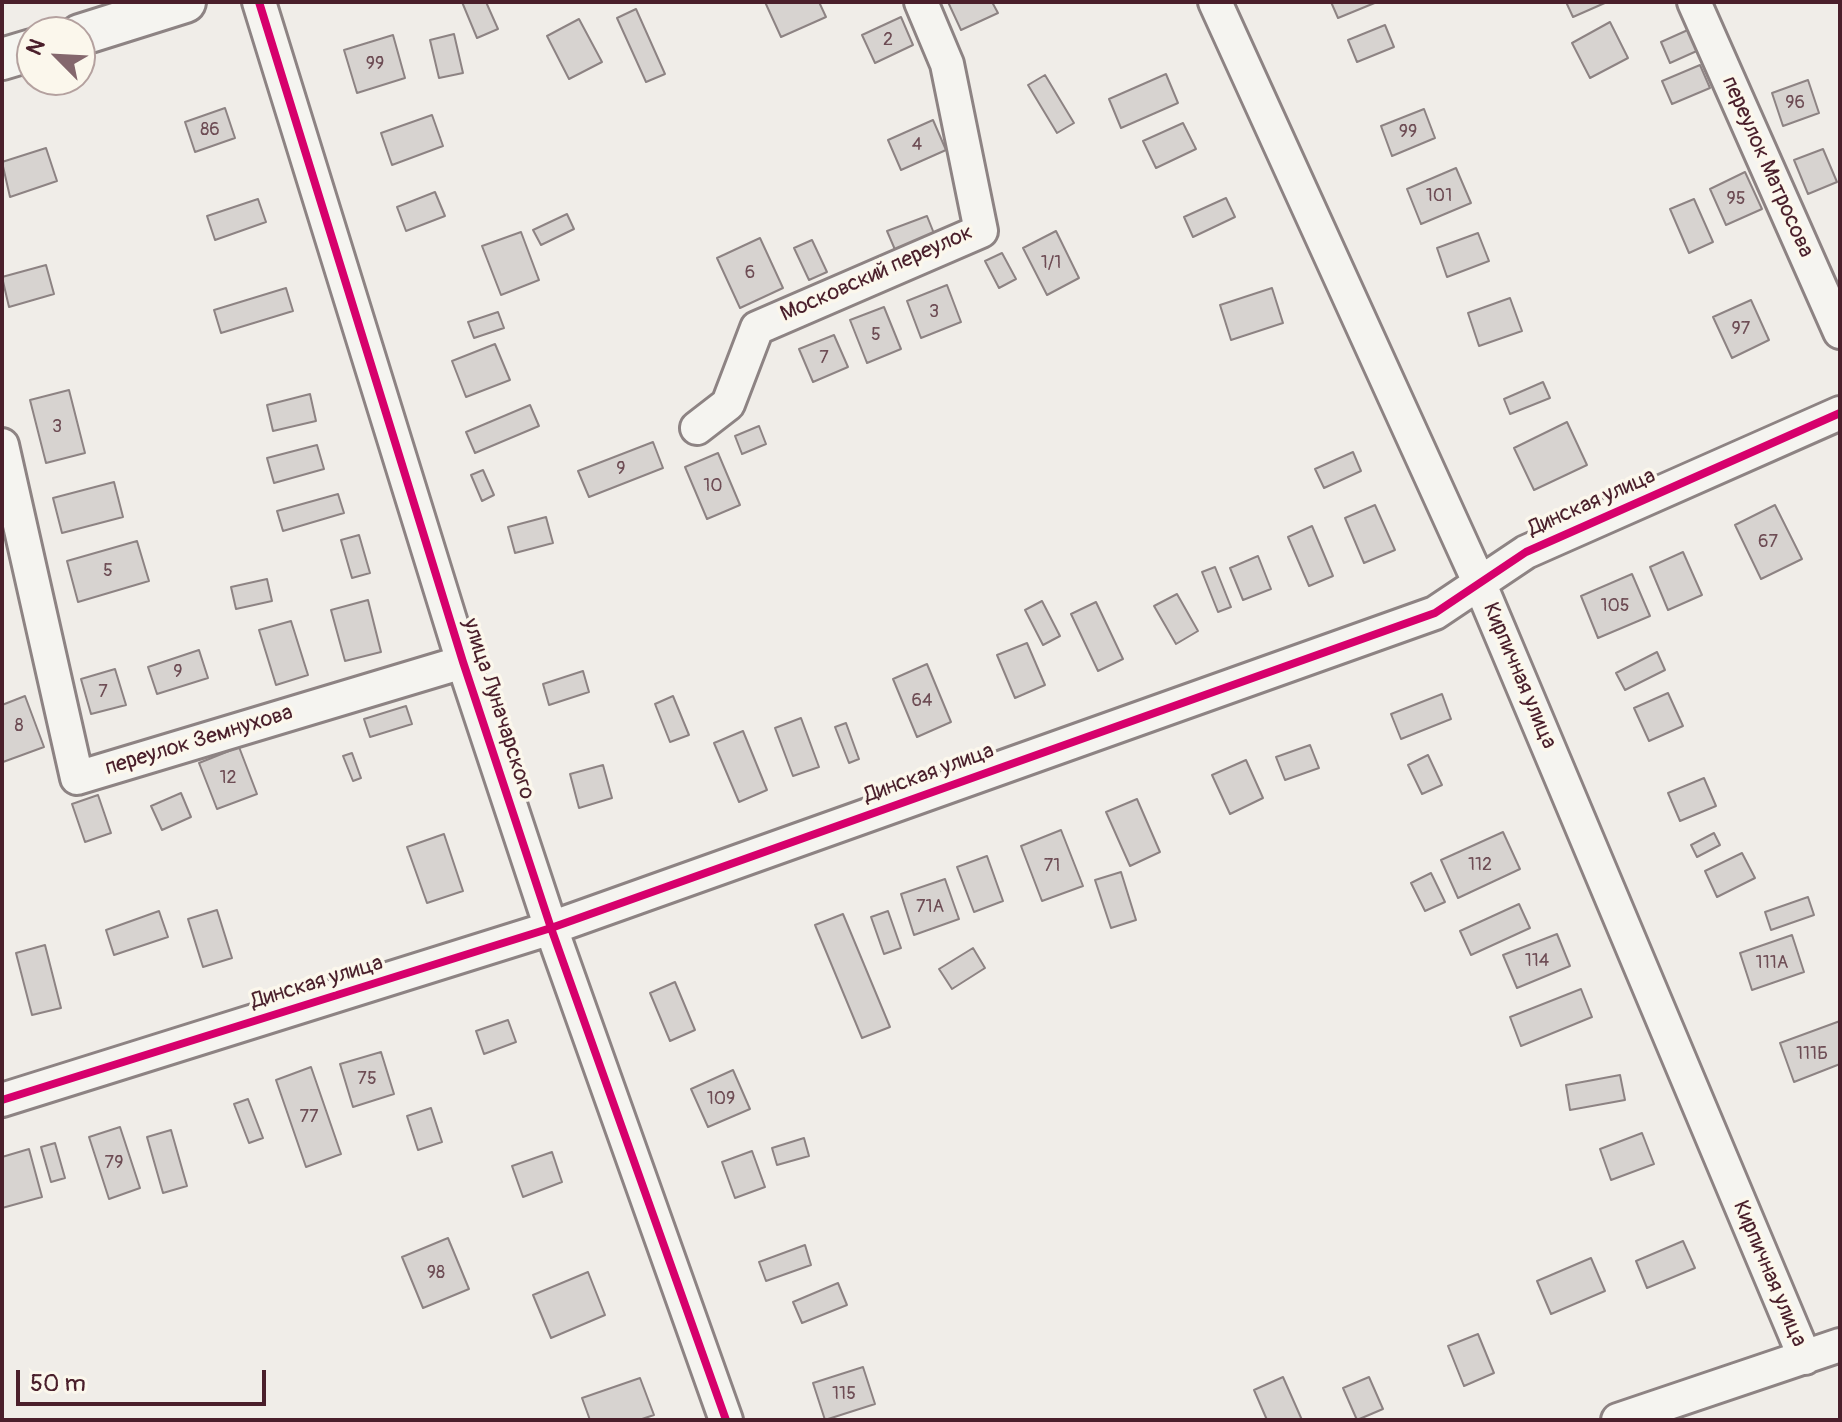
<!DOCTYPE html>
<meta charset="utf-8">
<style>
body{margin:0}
#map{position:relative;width:1842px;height:1422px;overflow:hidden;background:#f0ede8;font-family:Pangolin,sans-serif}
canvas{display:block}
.frame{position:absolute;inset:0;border:4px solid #4a1f2b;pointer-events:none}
.north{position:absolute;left:16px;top:16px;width:80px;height:80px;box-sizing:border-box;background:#fbf7ec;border:2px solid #b4a19f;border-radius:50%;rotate:294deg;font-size:22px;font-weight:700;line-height:32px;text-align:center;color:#4a1f2b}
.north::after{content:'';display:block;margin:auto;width:28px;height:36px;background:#84676d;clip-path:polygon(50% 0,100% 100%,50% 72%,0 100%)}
.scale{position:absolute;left:16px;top:1370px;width:250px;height:36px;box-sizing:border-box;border:4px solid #4a1f2b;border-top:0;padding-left:10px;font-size:24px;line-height:28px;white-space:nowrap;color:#4a1f2b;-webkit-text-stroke:6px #fbf7ec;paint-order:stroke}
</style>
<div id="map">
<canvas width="1842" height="1422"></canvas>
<div class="frame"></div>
<div class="north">N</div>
<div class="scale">50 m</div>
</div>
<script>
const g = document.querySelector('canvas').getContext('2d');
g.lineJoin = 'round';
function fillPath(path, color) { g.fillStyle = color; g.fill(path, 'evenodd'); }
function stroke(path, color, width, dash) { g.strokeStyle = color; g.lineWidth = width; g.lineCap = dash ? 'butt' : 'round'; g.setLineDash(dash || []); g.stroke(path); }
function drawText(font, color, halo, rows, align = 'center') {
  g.font = font + ' Pangolin,sans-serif'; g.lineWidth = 7; g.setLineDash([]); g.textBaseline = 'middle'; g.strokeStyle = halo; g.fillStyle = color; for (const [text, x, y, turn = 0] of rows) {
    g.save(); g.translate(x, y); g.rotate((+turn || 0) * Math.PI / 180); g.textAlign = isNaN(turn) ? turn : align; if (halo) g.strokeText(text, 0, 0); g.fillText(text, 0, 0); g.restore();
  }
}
const building = new Path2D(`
 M462,2H486L498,29L477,38Z
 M765,2H819L826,17L781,37Z
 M948,2H992L998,13L961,30Z
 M1331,2H1377L1338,18Z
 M1566,2H1607L1573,17Z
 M636,9L665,74L646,82L617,18Z
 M901,17L913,45L875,63L862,35Z
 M579,19L602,62L569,79L547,36Z
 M1610,22L1628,58L1590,78L1572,43Z
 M1385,25L1394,47L1357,62L1348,40Z
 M1690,29L1699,50L1670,63L1661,42Z
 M454,34L463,73L439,78L430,40Z
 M393,35L405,78L357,93L344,50Z
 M1700,65L1710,88L1672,104L1662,81Z
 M1166,74L1178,103L1121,128L1109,99Z
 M1045,75L1074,123L1057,133L1028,85Z
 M1808,80L1819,113L1783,126L1772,93Z
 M225,108L235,138L195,152L185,122Z
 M1424,109L1435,138L1392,156L1381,126Z
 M432,115L443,146L392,165L381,133Z
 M933,120L946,150L901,170L888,140Z
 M1183,123L1196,149L1156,168L1143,141Z
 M46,148L57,181L10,197L2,162Z
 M1823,149L1837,182L1808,194L1794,160Z
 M1456,168L1471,203L1421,224L1407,189Z
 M1745,172L1762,209L1726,225L1710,189Z
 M435,192L445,216L406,231L397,207Z
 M1226,198L1235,217L1193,237L1184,217Z
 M258,199L266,222L215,240L207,216Z
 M1694,199L1713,242L1689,253L1670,209Z
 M567,214L574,229L541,245L533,230Z
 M927,216L935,236L896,252L887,231Z
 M1056,231L1079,278L1047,295L1023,248Z
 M521,232L539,280L501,295L482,246Z
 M1478,233L1489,261L1447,277L1437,248Z
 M760,238L783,288L740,308L717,258Z
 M812,240L827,272L809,280L794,248Z
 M1002,253L1016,279L999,288L985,261Z
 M46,265L54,294L9,307L2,277Z
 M947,285L961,322L921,338L907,301Z
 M286,288L293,311L221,333L214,310Z
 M1272,288L1283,323L1231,340L1220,305Z
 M1510,298L1522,331L1479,346L1468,313Z
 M1751,300L1769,340L1732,358L1713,317Z
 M884,307L901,349L867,363L850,320Z
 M498,312L504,328L474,338L468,322Z
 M834,335L848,367L813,382L799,349Z
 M495,344L510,380L466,397L452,361Z
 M1543,382L1550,398L1510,414L1504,399Z
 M69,390L85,453L46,463L30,400Z
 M310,394L316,421L273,431L267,405Z
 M530,405L539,426L475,453L466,432Z
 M1567,422L1587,465L1534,490L1514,448Z
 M759,426L766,444L742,454L735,436Z
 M653,442L663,468L589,497L578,471Z
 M317,445L324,469L274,483L267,458Z
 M1353,452L1361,471L1324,488L1315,469Z
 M718,453L740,505L707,519L685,467Z
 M483,470L494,495L482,501L471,475Z
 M114,482L123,517L62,533L53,498Z
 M338,494L344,513L283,531L277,511Z
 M1375,505L1395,550L1364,563L1345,518Z
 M1775,505L1802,559L1761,579L1735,525Z
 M546,517L553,543L515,553L508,527Z
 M1312,526L1333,576L1309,586L1288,537Z
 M359,535L370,573L352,578L341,540Z
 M137,541L149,581L78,602L67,561Z
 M1683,552L1702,595L1668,610L1650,567Z
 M1258,556L1271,589L1243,600L1230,568Z
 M1215,567L1231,607L1218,612L1202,572Z
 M1632,574L1650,616L1598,638L1581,596Z
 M267,579L272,601L236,609L231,587Z
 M1177,594L1198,631L1176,644L1154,606Z
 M368,600L381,652L345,661L331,610Z
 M1042,601L1060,636L1043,645L1025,610Z
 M1096,602L1123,659L1098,671L1071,614Z
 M291,621L308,675L276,685L259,630Z
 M1027,643L1045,685L1015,698L997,655Z
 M199,650L208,678L157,694L148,667Z
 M1657,652L1665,670L1625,690L1616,673Z
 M927,664L951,722L917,737L893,679Z
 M115,669L126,705L91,714L81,679Z
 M583,671L589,692L549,705L543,684Z
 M1668,693L1683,726L1649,741L1634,708Z
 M1442,694L1451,719L1401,739L1391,714Z
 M25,696L44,747L3,762L2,705Z
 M673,696L689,735L670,742L655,704Z
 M406,706L412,724L370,737L364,719Z
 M801,718L819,767L793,776L775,728Z
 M846,723L859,759L849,763L835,727Z
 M743,731L767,790L739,802L714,743Z
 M1310,745L1319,768L1285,780L1276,757Z
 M239,747L257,794L217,809L199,763Z
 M352,753L361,778L353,781L343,756Z
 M1428,755L1442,785L1422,794L1408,765Z
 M1246,760L1263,798L1230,814L1212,775Z
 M603,765L612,798L579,808L570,774Z
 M1704,778L1716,806L1680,821L1668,793Z
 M181,793L191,817L162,830L151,806Z
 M98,795L111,833L85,842L72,804Z
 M1137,799L1160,852L1130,866L1106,812Z
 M1061,830L1083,886L1042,901L1021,846Z
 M1503,832L1520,869L1458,898L1441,860Z
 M1714,833L1720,845L1697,857L1691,845Z
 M444,834L463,891L427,903L407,847Z
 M1742,853L1755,878L1717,897L1705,871Z
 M987,856L1003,901L974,912L957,867Z
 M1121,872L1136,920L1111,928L1095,880Z
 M1431,873L1445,902L1425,911L1411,883Z
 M945,879L959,919L914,935L901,894Z
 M1808,897L1814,915L1771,930L1765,912Z
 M1519,904L1530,928L1471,955L1460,931Z
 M217,910L232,958L203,967L188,919Z
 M159,911L168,937L114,955L106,930Z
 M888,911L901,948L884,954L871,917Z
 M843,914L890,1027L862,1038L815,925Z
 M1557,934L1570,966L1517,988L1503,955Z
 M1792,935L1804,972L1752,990L1740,953Z
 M45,945L61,1008L32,1015L16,953Z
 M973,948L985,968L952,989L939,969Z
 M675,982L695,1030L670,1041L650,993Z
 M1581,989L1592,1017L1521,1046L1510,1017Z
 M508,1020L516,1042L484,1054L476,1031Z
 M1840,1021V1064L1794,1082L1780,1043Z
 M381,1052L394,1094L353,1107L340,1064Z
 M311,1067L341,1154L306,1167L276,1080Z
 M733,1070L750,1109L708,1127L691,1089Z
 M1620,1075L1625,1100L1570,1110L1566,1085Z
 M248,1099L263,1138L249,1143L234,1104Z
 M431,1108L442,1142L418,1150L407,1116Z
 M120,1127L140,1188L109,1199L89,1137Z
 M171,1130L187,1186L163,1193L147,1137Z
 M1642,1133L1654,1164L1611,1180L1600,1149Z
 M804,1138L809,1156L777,1165L772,1148Z
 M55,1143L65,1178L51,1182L41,1147Z
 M29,1149L42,1197L2,1208V1157Z
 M752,1151L765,1187L735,1198L722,1162Z
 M552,1152L562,1182L523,1197L512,1166Z
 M448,1238L469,1289L423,1308L402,1257Z
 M1683,1241L1695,1268L1647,1288L1636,1261Z
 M805,1245L811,1265L766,1281L759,1262Z
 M1591,1258L1605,1291L1551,1314L1537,1281Z
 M588,1272L605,1315L551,1338L533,1295Z
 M838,1283L847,1305L802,1323L793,1302Z
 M1478,1334L1494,1373L1464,1386L1448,1346Z
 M863,1367L875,1404L825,1420L813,1383Z
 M1283,1377L1302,1420H1267L1254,1390Z
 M1369,1377L1383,1409L1357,1420L1343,1388Z
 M640,1378L654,1415L639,1420H590L582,1398Z`);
fillPath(building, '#d7d3d0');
stroke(building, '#8d8383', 2);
const minor = new Path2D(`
 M259,2L463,662L551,928L726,1420
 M1215,2L1479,582L1805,1358
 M1694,2L1840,332
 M697,428L728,404L757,328L981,231L947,64L921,2
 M2,445L77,778L463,662
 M2,1100L551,928L1435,613L1526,552L1840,413
 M1618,1420L1840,1345`);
const tertiary = new Path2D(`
 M80,35L185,2
 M2,59L32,50`);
stroke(minor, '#8d8383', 38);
stroke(tertiary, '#8d8383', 46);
stroke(minor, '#f5f4f0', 32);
stroke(tertiary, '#f5f4f0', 40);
stroke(new Path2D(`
 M259,2L463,662L551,928L726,1420
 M2,1100L551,928L1435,613L1526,552L1840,413`), '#d6006c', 8);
drawText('18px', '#6d4c54', null, [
 ["2",888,40],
 ["99",375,64],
 ["96",1795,103],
 ["86",210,130],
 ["99",1408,132],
 ["4",917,145],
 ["101",1439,196],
 ["95",1736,199],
 ["1/1",1051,263],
 ["6",750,273],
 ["3",934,312],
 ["97",1741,329],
 ["5",876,335],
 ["7",824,358],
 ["3",57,427],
 ["9",621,469],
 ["10",713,486],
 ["67",1768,542],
 ["5",108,571],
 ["105",1615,606],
 ["9",178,672],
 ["7",103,692],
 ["64",922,701],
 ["8",19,726],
 ["12",228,778],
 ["112",1480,865],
 ["71",1052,866],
 ["71А",930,907],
 ["114",1537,961],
 ["111А",1772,963],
 ["111Б",1812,1054],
 ["75",367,1079],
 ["109",721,1099],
 ["77",309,1117],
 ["79",114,1163],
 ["98",436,1273],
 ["115",844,1394]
]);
drawText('22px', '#4a1f2b', '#fbf7ec', [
 ["переулок Матросова",1767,167,66],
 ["Московский переулок",877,274,-24],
 ["Динская улица",1592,503,-24],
 ["Кирпичная улица",1519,676,67],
 ["улица Луначарского",498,709,72],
 ["переулок Земнухова",199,741,-17],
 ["Динская улица",929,774,-20],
 ["Динская улица",317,983,-17],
 ["Кирпичная улица",1769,1274,67]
]);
</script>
